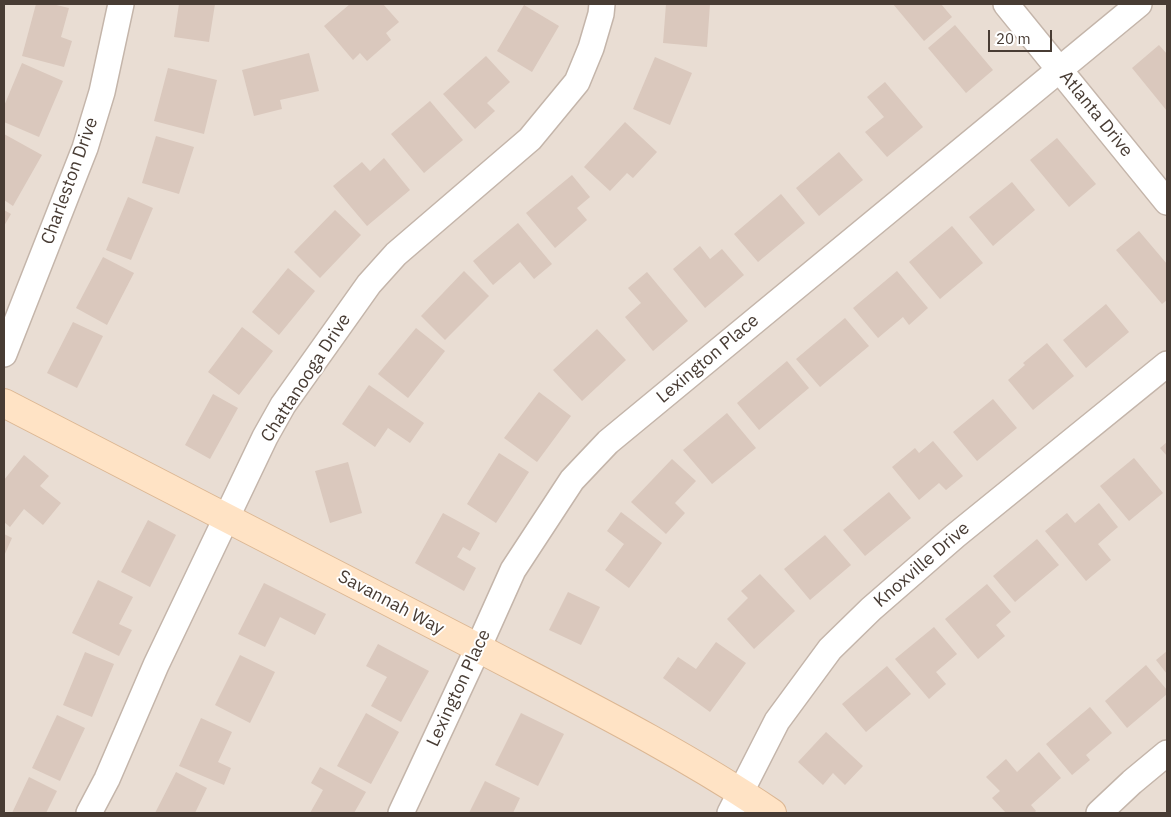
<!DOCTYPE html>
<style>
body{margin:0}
#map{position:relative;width:1171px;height:817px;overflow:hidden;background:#f4ece6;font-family:"IBM Plex Sans",sans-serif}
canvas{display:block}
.frame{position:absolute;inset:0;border:5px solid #483c34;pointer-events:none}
.scale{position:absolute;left:988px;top:30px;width:64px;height:22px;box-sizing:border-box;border:2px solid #483c34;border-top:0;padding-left:6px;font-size:15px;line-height:18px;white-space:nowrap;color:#483c34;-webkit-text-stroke:4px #fff;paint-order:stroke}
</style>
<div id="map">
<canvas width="1171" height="817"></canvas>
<div class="frame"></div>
<div class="scale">20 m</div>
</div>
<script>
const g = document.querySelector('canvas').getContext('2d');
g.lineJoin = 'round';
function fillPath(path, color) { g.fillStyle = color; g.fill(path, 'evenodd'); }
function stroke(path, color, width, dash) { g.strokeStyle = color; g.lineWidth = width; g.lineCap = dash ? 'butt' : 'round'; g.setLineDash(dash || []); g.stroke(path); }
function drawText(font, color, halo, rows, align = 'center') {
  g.font = font + ' "IBM Plex Sans",sans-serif'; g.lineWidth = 4; g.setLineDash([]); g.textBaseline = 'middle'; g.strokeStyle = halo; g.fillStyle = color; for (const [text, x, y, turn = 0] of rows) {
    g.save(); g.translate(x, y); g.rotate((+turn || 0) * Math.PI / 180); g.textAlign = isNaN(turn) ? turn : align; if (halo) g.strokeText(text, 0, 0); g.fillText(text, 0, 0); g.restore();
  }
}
fillPath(new Path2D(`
 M4,4H1167V813H4Z`), '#e9ddd3');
fillPath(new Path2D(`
 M36,4H52L69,8L61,37L72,41L64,67L22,56Z
 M179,4H215L209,42L174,37Z
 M350,4H383L399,22L386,33L391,40L367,61L360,53L353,60L324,26Z
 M666,4H710L707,47L663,43Z
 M893,4H941L952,17L924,41Z
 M524,5L559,26L532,72L497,51Z
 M955,25L993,70L966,93L928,48Z
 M1159,45L1167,54V111L1132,68Z
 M309,53L319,91L280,100L282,109L254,116L242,70Z
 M486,56L510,82L487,103L495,111L475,129L443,94Z
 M655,57L692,73L670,125L633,109Z
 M22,63L63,81L39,137L4,122V106Z
 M168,68L217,80L204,134L154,121Z
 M885,82L923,127L887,157L865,132L884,117L867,97Z
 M430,101L463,140L424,173L391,134Z
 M625,122L657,152L633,178L627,173L610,191L584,167Z
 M4,134L42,155L13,206L4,200Z
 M156,136L194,147L179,194L142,183Z
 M1057,138L1096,184L1069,207L1030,160Z
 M839,152L863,180L819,216L796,188Z
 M384,158L410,190L367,226L333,186L362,162L370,171Z
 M572,175L590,197L577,208L587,220L555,248L526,213Z
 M1012,182L1035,210L993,246L969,217Z
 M781,194L805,223L758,262L734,234Z
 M128,197L153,208L131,260L106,250Z
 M4,210L11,214L4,226Z
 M335,210L361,235L320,278L294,252Z
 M518,223L552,264L534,279L520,262L493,285L473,261Z
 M952,226L983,263L940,299L909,262Z
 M1139,231L1167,264V300L1162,304L1116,250Z
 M700,246L710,259L722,249L744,275L705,308L673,269Z
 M103,257L134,273L107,325L76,308Z
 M288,268L315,291L279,335L252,312Z
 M464,271L489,296L445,340L421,316Z
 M897,271L928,308L909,325L903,317L878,338L853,308Z
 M647,272L688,321L653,351L625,317L641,303L628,288Z
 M1106,304L1129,332L1086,368L1063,340Z
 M845,318L869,346L820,387L796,359Z
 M73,322L103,336L77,388L47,373Z
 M242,327L273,351L239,395L208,372Z
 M416,328L445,351L408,398L378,374Z
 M597,329L626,360L582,401L553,370Z
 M1047,343L1074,376L1033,410L1008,380L1025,365L1023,363Z
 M787,361L809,388L759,430L737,403Z
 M369,385L424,423L410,443L388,428L375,447L342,424Z
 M539,392L571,416L537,462L504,438Z
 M213,394L238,408L210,459L185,445Z
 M993,399L1017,428L977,461L953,432Z
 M727,413L756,448L712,484L683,450Z
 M933,441L963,476L946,490L939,483L919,500L892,467L915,448L919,453Z
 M1167,442V456L1160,448Z
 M499,453L529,472L496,523L467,504Z
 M24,455L49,476L40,486L61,503L43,525L24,509L10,527L4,522V480Z
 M1134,458L1163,493L1129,521L1100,486Z
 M672,459L696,481L675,503L685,513L666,534L631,502Z
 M348,462L362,513L330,523L315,471Z
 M889,492L911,518L865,556L843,530Z
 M1099,503L1118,527L1098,544L1111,560L1086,581L1045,531L1067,513L1075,523Z
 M621,512L662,543L629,588L605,570L624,544L607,531Z
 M443,513L480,533L470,551L463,547L457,557L476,568L464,591L415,563Z
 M148,520L176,535L150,587L121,572Z
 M4,534L12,538L4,556Z
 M825,535L851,565L810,600L784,569Z
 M1037,539L1059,565L1015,602L993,576Z
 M760,574L795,611L754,649L727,619L748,598L741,591Z
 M98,580L133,597L119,624L132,630L119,656L72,633Z
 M264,583L326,614L315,635L280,617L265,647L238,634Z
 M987,584L1011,612L996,625L1005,636L978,659L945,619Z
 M568,592L600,607L581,645L549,630Z
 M934,627L957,654L936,672L946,684L929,699L895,659Z
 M716,642L746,663L710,712L663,678L678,657L696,669Z
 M378,644L429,671L401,722L371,706L387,677L366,666Z
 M1167,651V674L1156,660Z
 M85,652L114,664L92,717L63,705Z
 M240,655L275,672L250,723L215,705Z
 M1146,665L1167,690V694L1127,728L1105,701Z
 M887,666L911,694L866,732L842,704Z
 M1090,707L1112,733L1086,755L1090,760L1072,775L1046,744Z
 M366,713L399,732L371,784L337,766Z
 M521,713L564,734L538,786L495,765Z
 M57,715L85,728L60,781L32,768Z
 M201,718L232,732L218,762L231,768L224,785L179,766Z
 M826,732L863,766L845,785L833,773L823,785L798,762Z
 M1039,752L1061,778L1031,805L1036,811L1034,813H1006L992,798L1000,791L986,777L1006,759L1017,772Z
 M320,767L366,792L354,813H310L323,790L311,783Z
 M176,772L207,788L195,813H155Z
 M29,777L57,791L46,813H12Z
 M485,781L520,798L513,813H469Z`), '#dac8bd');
const street = new Path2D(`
 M1006,4L1167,202
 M4,354L85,148L102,92L121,4
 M89,813L107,779L156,665L265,437L283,405L369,284L396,254L530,139L577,82L591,48L601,14L602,4
 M401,813L478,648L513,570L572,480L608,442L1139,4
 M730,813L777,721L830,649L871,609L955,536L1167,364
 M1099,813L1132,782L1167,753`);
const secondary = new Path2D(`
 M4,403C157,481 310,560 463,640C567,695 674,747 772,813`);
stroke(street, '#c4b5aa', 28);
stroke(secondary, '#dcb793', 30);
stroke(street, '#fff', 25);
stroke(secondary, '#ffe3c5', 28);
drawText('18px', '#483c34', '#fff', [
 ["Atlanta Drive",1096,114,51],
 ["Charleston Drive",70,181,-70],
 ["Lexington Place",708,359,-40],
 ["Chattanooga Drive",306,378,-57],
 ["Knoxville Drive",922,565,-41],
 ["Savannah Way",391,603,28],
 ["Lexington Place",459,688,-65]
]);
</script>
